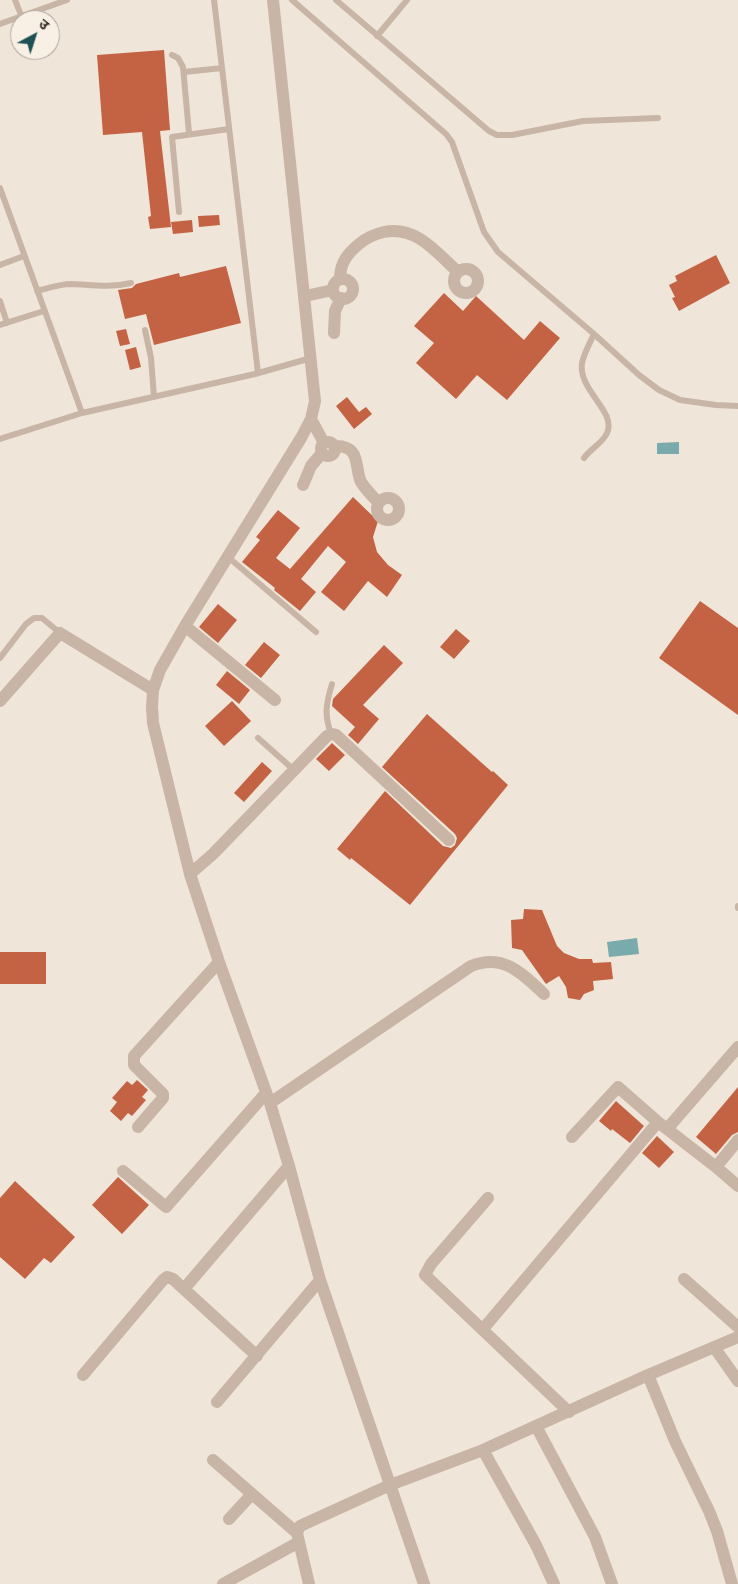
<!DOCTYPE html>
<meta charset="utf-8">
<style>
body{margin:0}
#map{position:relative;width:738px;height:1584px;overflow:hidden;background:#f0e5d9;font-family:"Work Sans","Noto Sans Devanagari",sans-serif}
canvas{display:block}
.north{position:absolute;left:10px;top:10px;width:50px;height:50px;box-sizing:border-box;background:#f8efe5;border:1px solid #aaa199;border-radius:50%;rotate:40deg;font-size:14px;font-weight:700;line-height:20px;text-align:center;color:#342b26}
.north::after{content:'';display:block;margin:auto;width:18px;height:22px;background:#1d5154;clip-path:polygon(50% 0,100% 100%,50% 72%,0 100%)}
</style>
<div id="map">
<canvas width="738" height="1584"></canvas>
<div class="north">उ</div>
</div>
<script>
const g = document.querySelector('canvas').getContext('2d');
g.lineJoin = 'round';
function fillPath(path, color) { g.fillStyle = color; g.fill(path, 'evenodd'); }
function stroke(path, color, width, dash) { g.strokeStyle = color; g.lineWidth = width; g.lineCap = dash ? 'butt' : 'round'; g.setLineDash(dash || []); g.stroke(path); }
fillPath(new Path2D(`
 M679,442V454H657V443Z
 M637,938L639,954L609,957L607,942Z`), '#79abad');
fillPath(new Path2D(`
 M164,50L170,130L160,131L171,227L150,229L148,217L151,216L142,132L103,135L97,55Z
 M219,215L220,225L199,227L198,216Z
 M192,220L193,232L173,234L171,222Z
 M716,255L730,283L679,311L672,298L675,297L669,285L677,281L675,276Z
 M226,266L241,323L154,345L146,314L125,319L118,290L132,288L136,284L179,273L180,277Z
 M444,293L463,311L476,296L524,340L540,321L560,338L507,400L477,375L456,399L416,363L434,343L414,326Z
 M126,329L130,344L120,346L116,331Z
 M136,347L141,367L130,370L125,350Z
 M347,397L359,412L366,407L372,414L354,429L336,406Z
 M353,497L378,521L373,537L377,552L388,565L402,575L387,597L368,581L344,611L321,592L346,562L328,546L301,579L316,592L300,611L274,590L275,588L242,562L260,540L256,537L278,510L300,528L276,558L290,569Z
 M700,601L738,628V715L659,658Z
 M218,604L237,620L218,643L199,627Z
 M456,629L470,641L454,659L440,647Z
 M264,642L280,655L261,678L245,665Z
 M384,645L403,663L363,705L379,719L358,744L348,735L355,727L332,706L333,699Z
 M227,671L250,690L239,704L216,685Z
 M232,701L251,721L224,746L205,726Z
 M427,714L492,772L493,771L508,785L410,905L351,858L350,860L337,849L385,791L443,846L451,848L455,845L457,838L455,834L382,767Z
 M332,743L345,755L329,771L316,759Z
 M262,762L272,771L244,802L234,793Z
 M524,909L542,910L557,946L564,953L579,959H592L593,963L611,962L613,979L593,981L594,990L584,994L580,1000L568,998L566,987L559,976L546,984L522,950L512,948L511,920L523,919Z
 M0,952H46V984H0Z
 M137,1080L148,1090L142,1097L146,1100L132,1116L128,1113L121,1121L110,1111L117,1102L112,1098L127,1081L132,1085Z
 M738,1087V1132L732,1135L716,1154L696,1137Z
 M616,1101L644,1126L630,1143L612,1129L611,1131L599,1121Z
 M657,1136L674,1152L659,1168L642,1153Z
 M118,1177L149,1205L122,1234L92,1205Z
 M15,1181L75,1237L51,1263L44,1258L25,1279L0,1257V1198Z`), '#c36344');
stroke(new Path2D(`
 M15,0L21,15
 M214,0L258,373
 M292,0L446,134L452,142L484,232L498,252L594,334L639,375L659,390L680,400L716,405L738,406
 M336,0L489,131L497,135H512L583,121L658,118
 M0,24L67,0
 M377,36L407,0
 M172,55L178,58L183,67L189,133
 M184,72L222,68
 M0,188L82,413
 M179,212L172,137L229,129
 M0,265L24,256
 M37,291C48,288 60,284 72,284C93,285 110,288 131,283
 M0,301L7,323
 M0,325L44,311
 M145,330L151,358L154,397
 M0,439L82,413L255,374L311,358
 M584,458C590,449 603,443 607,433C617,411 578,391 582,363C584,353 590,343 594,334
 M228,557L316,632
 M0,658L26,624L34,618H42L60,633
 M331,734C324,714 326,704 332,684
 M258,738L294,770
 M738,906V908`), '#c8b5a5', 6);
stroke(new Path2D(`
 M273,0L315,401L311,419L301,438L185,626L160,670L153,690L152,707L153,723L190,874L219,962L270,1103L289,1166L320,1280L424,1584
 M454 281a12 12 0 1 1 24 0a12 12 0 1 1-24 0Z
 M340,279C340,263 347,254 359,244C366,238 375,234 384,232C416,225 437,253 458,272
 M333 289a10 10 0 1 1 20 0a10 10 0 1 1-20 0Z
 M305,296L333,290
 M334,333L335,311L341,298
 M311,419L324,443
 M321 449a7 7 0 1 1 14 0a7 7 0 1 1-14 0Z
 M334,446C362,445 354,467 361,482C366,490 373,497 379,503
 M303,485L311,466L322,453
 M377 509a11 11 0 1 1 22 0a11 11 0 1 1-22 0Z
 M185,626L275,700
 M0,701L60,633L153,690
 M190,874L213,854L327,736L331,734L336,735L449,840
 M270,1103L471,966C503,953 522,973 544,994
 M138,1127L163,1098V1094L134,1065V1056L219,962
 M667,1129L738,1047
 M572,1137L618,1087L658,1122L716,1167L738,1186
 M716,1167L738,1140
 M123,1171L166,1207L266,1093
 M488,1198L431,1264L425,1275L569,1412
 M684,1279L738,1327
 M189,1283L289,1166
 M483,1329L658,1122
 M714,1347L738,1381
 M83,1375L163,1280L167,1277L173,1279L257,1356
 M648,1375L675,1441L709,1511L717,1531L732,1584
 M217,1402L320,1280
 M536,1426L595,1537L612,1584
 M483,1450L536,1545L554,1584
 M213,1460L297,1533
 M229,1519L252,1494
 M223,1584L299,1542
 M309,1584L297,1533L300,1526L390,1485L483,1450L648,1375L738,1337`), '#c8b5a5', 12);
</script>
